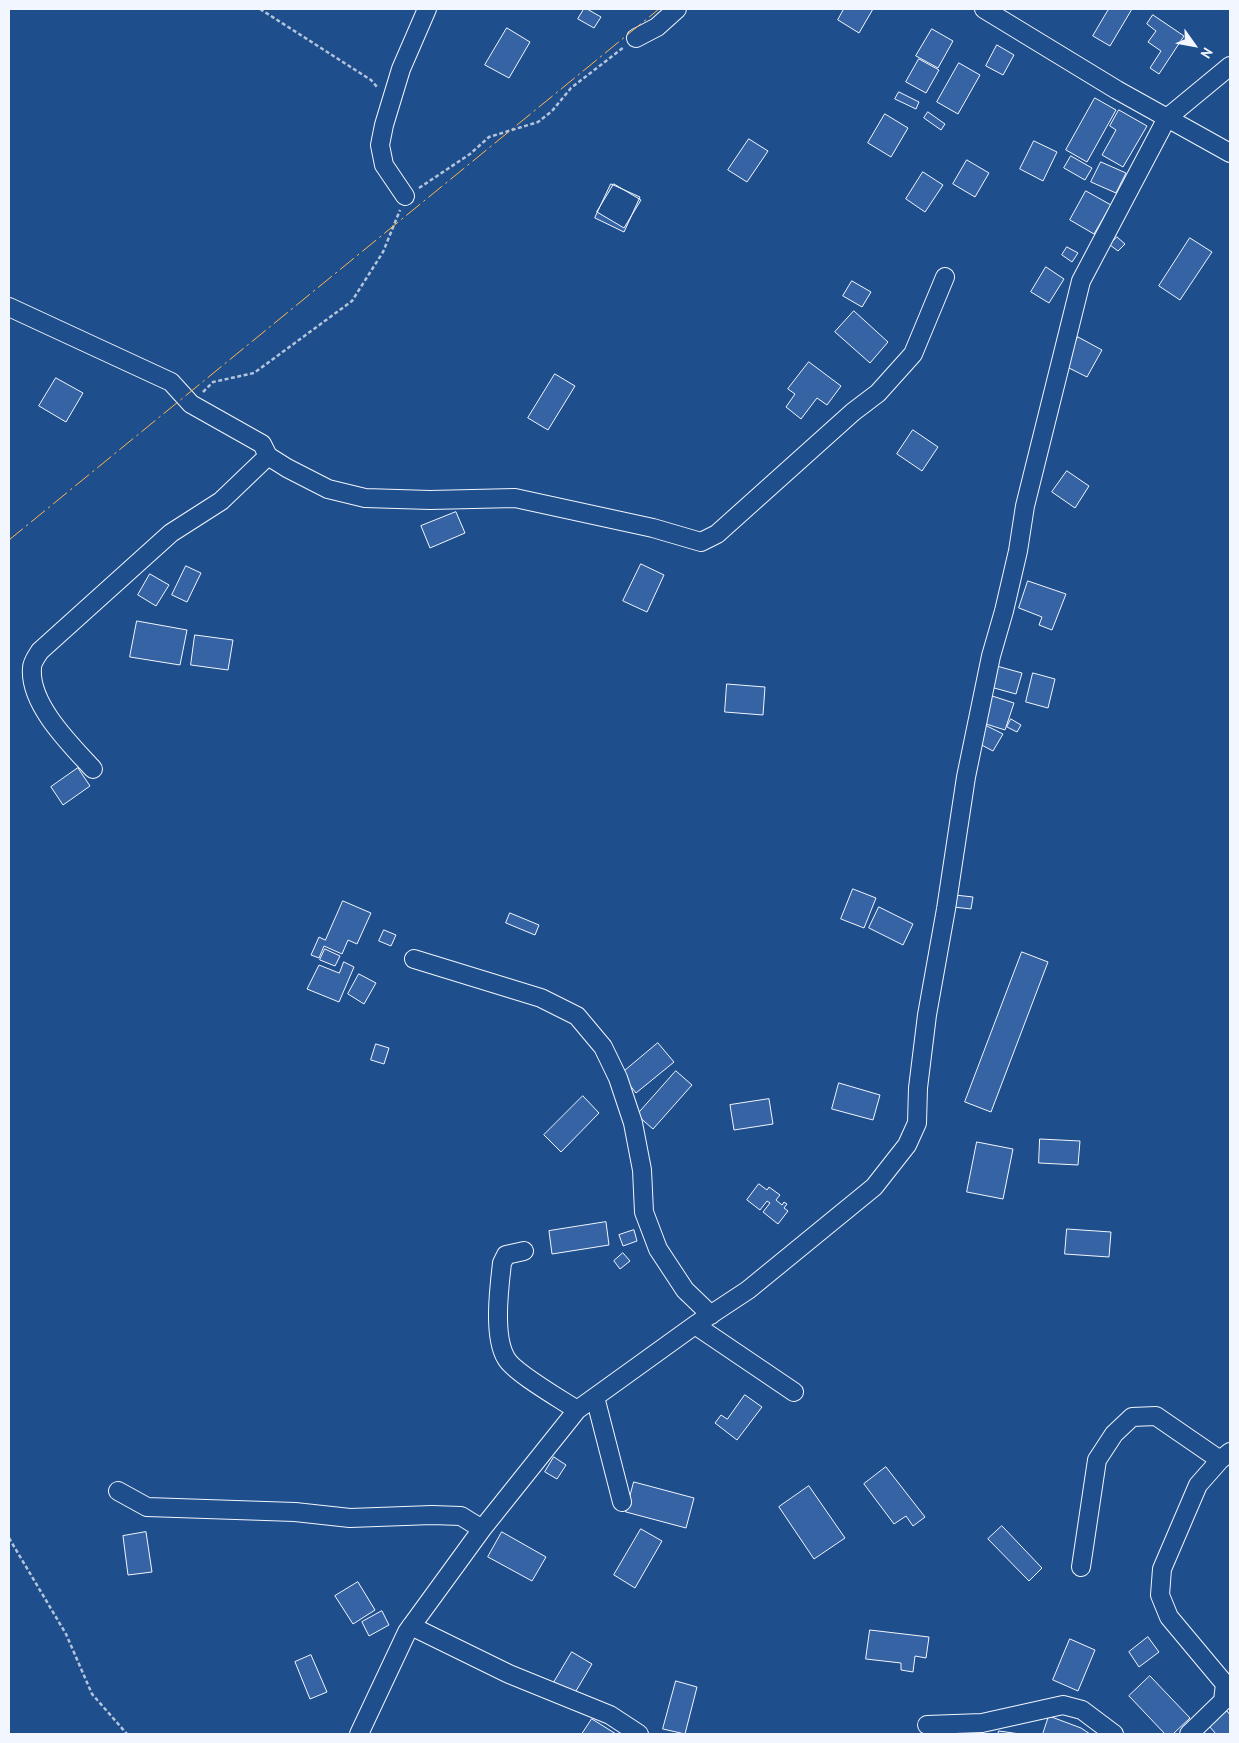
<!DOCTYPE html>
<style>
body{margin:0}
#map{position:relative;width:1239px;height:1743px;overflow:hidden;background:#1f4e8c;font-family:"PT Sans",sans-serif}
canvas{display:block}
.frame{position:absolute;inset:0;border:10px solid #f2f6ff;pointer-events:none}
.north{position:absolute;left:1169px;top:20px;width:50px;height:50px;-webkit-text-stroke:4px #1f4e8c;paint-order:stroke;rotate:122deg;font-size:14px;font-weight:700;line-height:20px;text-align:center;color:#f2f6ff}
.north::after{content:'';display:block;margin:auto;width:18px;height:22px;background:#f2f6ff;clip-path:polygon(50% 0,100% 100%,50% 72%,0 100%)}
</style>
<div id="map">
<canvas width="1239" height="1743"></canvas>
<div class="frame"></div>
<div class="north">N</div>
</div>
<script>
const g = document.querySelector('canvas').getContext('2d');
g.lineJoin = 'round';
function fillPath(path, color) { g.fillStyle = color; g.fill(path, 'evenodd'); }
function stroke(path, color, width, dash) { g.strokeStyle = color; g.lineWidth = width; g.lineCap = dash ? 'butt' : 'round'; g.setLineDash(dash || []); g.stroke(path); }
const building = new Path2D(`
 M584,9H587L601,17L594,28L578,19Z
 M844,9H873L859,33L838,20Z
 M1109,9H1132L1110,46L1093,36Z
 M1153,15L1184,36L1159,74L1150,68L1161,51L1148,42L1156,31L1147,24Z
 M507,28L530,42L509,78L485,65Z
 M932,29L953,41L938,68L916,56Z
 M997,45L1014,55L1003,75L986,66Z
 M919,59L939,70L926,93L906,82Z
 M959,63L980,75L958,114L937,102Z
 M899,92L919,102L916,109L895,99Z
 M1095,98L1116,110L1087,162L1066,150Z
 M1119,110L1147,126L1123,167L1102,155L1116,130L1110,126Z
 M928,112L945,124L941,130L924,118Z
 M885,114L908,128L891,157L868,143Z
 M749,139L768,151L747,182L728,170Z
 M1034,141L1057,152L1043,181L1020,169Z
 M1071,156L1092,168L1085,180L1064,168Z
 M967,160L989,173L975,197L953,184Z
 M1101,162L1126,173L1116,193L1091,182Z
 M923,172L943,185L925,212L906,199Z
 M611,184L640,197L624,232L595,218Z
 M614,184L641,200L624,228L597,212Z
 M1086,191L1111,205L1094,234L1070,220Z
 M1117,237L1125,244L1118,251L1110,245Z
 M1190,238L1212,252L1180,300L1159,286Z
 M1067,247L1078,253L1072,262L1062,255Z
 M1046,267L1064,279L1049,303L1031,292Z
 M852,281L871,292L862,307L843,296Z
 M854,311L888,342L870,363L835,332Z
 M1078,337L1102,350L1087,377L1063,365Z
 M809,362L841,386L827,405L817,398L801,419L786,407L795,394L788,389Z
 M555,374L575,386L548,430L528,418Z
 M56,378L83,393L66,422L39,406Z
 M913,430L938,447L922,471L897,454Z
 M1067,471L1089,486L1075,508L1052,492Z
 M456,512L465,533L430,548L421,526Z
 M641,564L664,575L647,612L623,601Z
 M186,566L201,573L187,602L172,595Z
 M150,574L169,585L156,606L138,595Z
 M1028,581L1066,594L1052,630L1039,625L1042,617L1019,608Z
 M137,621L187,630L180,665L130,657Z
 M195,635L233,640L228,670L191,665Z
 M993,665L1022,673L1016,694L987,686Z
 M1033,673L1055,679L1048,708L1026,702Z
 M727,684L765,687L763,715L725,712Z
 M989,695L1014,703L1005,730L980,722Z
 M1011,719L1021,725L1017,732L1007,727Z
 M983,724L1003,734L993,751L974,741Z
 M78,768L90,786L63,805L51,787Z
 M853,889L876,898L864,928L841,919Z
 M946,894L973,897L971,909L945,906Z
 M343,901L371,913L357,944L348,940L342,954L324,946L319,958L311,955L319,937L325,940Z
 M879,907L913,924L903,945L869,928Z
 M510,913L539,925L535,935L506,923Z
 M384,930L396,935L391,946L379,941Z
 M325,949L340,956L335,966L320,960Z
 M1022,952L1048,962L991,1112L965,1102Z
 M344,962L354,967L339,1002L307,989L319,965L339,973Z
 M359,974L376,983L364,1004L348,994Z
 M658,1043L674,1062L636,1093L621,1074Z
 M376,1044L389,1048L384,1064L371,1060Z
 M676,1071L692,1085L653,1129L637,1115Z
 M839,1083L880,1095L873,1120L832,1109Z
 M583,1096L599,1113L561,1152L544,1135Z
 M769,1099L773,1124L734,1130L730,1105Z
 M1040,1139L1080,1141L1078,1165L1039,1163Z
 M977,1142L1013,1149L1003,1199L967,1192Z
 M759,1184L767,1190L769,1187L780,1195L776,1200L782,1205L784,1202L787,1204L784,1208L788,1211L778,1224L763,1212L770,1203L767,1201L760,1210L747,1200Z
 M606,1222L609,1245L552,1254L549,1231Z
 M1067,1229L1111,1232L1109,1257L1065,1254Z
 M634,1230L637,1241L623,1246L619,1235Z
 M623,1253L630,1261L620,1269L614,1261Z
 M745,1395L762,1407L737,1440L715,1423L721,1415L727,1419Z
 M554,1457L566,1465L557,1479L545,1472Z
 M886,1467L925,1517L913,1526L906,1516L894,1524L864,1484Z
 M634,1482L694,1498L686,1528L626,1512Z
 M809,1486L845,1538L814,1559L779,1507Z
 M1002,1526L1042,1568L1029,1581L988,1539Z
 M641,1529L662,1541L635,1588L614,1575Z
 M146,1532L152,1572L128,1575L123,1536Z
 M502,1532L546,1557L532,1581L488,1557Z
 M358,1582L375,1610L353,1624L335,1596Z
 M382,1611L389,1625L369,1636L362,1622Z
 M870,1630L929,1637L926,1658L915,1656L913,1672L901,1670V1663L866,1659Z
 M1148,1637L1159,1652L1139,1667L1129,1652Z
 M1070,1639L1095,1650L1078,1691L1053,1680Z
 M572,1652L592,1664L573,1696L553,1684Z
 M311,1655L327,1692L310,1699L295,1662Z
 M1150,1676L1190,1718L1173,1734H1165L1129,1696Z
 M676,1681L697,1687L685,1734L663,1729Z
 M1227,1711L1230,1715V1734H1216L1209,1726Z
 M1049,1716L1081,1728L1090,1734H1043Z
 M592,1719L616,1734H582Z
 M999,1731L1020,1734H998Z`);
fillPath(building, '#3563a3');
stroke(building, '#f2f6ff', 1);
const minor = new Path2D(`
 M984,9L1117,90L1230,153
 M636,38L657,27L677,9
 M405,196L384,165L380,145L384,125L401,69L427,9
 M9,307L171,382L191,404L262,444L268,456L287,468L328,489L365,498L430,500L515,498L653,528L701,542L717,534L853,412L878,393L913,354L945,277
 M93,769C70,744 29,704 32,668C32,662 37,656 40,651L171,533L221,501L268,456
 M414,959L541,998L577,1016L603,1047L618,1078L633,1123L642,1170L644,1212L658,1249L685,1290L711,1315
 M524,1251L506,1255L502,1263C499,1289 493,1336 506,1358C513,1372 562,1400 577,1410
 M695,1325L794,1392
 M595,1397L622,1502
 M118,1491L147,1507L295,1512L350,1518L432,1515L461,1516L482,1529
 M1081,1567L1097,1460L1114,1434L1132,1417L1156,1416L1220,1460
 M411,1626L509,1674L610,1715L639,1734
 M927,1725L982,1723L1063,1705L1082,1710L1114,1734
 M359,1734L407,1632L482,1529L577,1410L695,1325L748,1290L874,1187L907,1145L917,1123L918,1088L927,1015L946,909L966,777L991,656L1004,611L1018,551L1025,506L1081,281L1167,118L1230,66
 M1189,1734L1223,1701L1225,1684L1169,1617L1160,1595L1162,1569L1198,1485L1220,1460L1230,1452`);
stroke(minor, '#f2f6ff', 20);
stroke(new Path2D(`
 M260,9L371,80L378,88
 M419,188L470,154L489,137L538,122L552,111L571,88L624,47
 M203,392L213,382L254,373L352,301L383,252L400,210
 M9,1538L66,1634L92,1694L127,1734`), '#b3c4dc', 2.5, [4, 2.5]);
stroke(minor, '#1f4e8c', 18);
stroke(new Path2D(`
 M9,540L659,9`), '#ffb74d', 1, [18, 4, 2.5, 4]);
</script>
